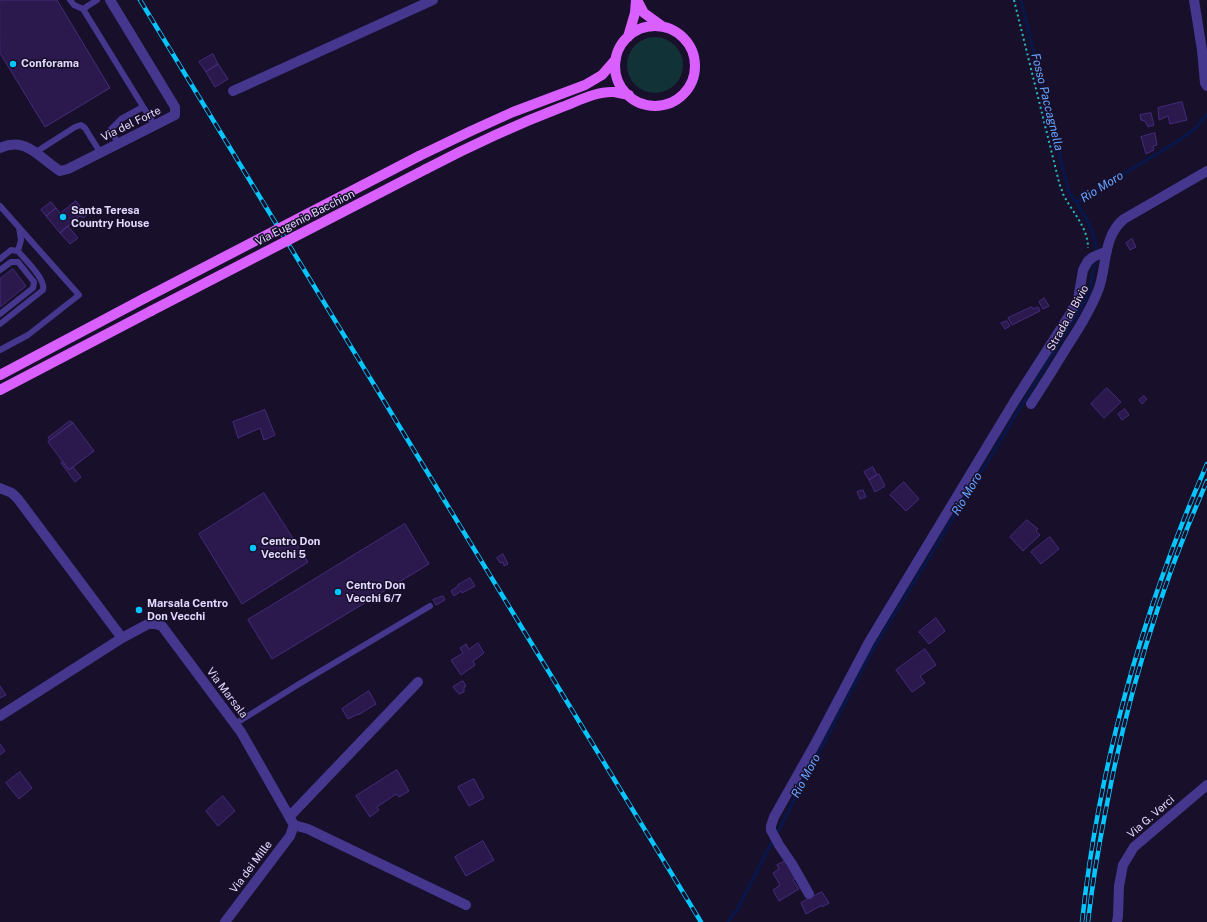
<!DOCTYPE html>
<style>
body{margin:0}
canvas{display:block;background:#180f2b}
</style>
<canvas width="1207" height="922"></canvas>
<script>
const g = document.querySelector('canvas').getContext('2d');
g.lineJoin = 'round';
function fillPath(path, color) { g.fillStyle = color; g.fill(path, 'evenodd'); }
function stroke(path, color, width, dash) { g.strokeStyle = color; g.lineWidth = width; g.lineCap = dash ? 'butt' : 'round'; g.setLineDash(dash || []); g.stroke(path); }
function drawText(font, color, halo, rows, align = 'center') {
  g.font = font + ' "Public Sans",sans-serif'; g.lineWidth = 3; g.setLineDash([]); g.textBaseline = 'middle'; g.strokeStyle = halo; g.fillStyle = color; for (const [text, x, y, turn = 0] of rows) {
    g.save(); g.translate(x, y); g.rotate((+turn || 0) * Math.PI / 180); g.textAlign = isNaN(turn) ? turn : align; if (halo) g.strokeText(text, 0, 0); g.fillText(text, 0, 0); g.restore();
  }
}
fillPath(new Path2D(`
 M627 65a28 28 0 1 1 56 0a28 28 0 1 1-56 0Z`), '#113236');
stroke(new Path2D(`
 M1021,0L1069,192C1080,207 1098,234 1096,254
 M1077,202L1178,141L1196,128L1207,114
 M776,835L872,651L1081,308L1090,291L1095,259
 M728,922L737,910L773,840`), '#07174c', 3);
const building = new Path2D(`
 M0,0H57L110,88L45,127L0,53Z
 M213,54L218,64L206,72L199,62Z
 M218,64L228,79L215,87L206,72Z
 M1182,102L1187,120L1170,124L1168,116L1159,120L1158,108Z
 M1151,113L1154,125L1148,127L1145,121L1141,120L1140,115Z
 M1155,133L1157,145L1153,146L1154,150L1146,154L1141,137Z
 M76,201L87,215L83,218L80,216L60,233L46,216L56,208L60,213Z
 M51,202L56,208L46,216L41,210Z
 M68,226L78,238L70,244L60,233Z
 M1132,239L1136,247L1130,250L1126,243Z
 M13,269L26,286L0,307V279Z
 M1044,298L1049,306L1043,309L1039,302Z
 M1032,307L1033,309L1038,307L1040,311L1012,325L1008,318Z
 M1007,321L1010,326L1005,329L1001,323Z
 M1107,388L1121,402L1104,418L1091,404Z
 M1144,396L1147,399L1142,404L1139,400Z
 M1125,409L1129,415L1122,420L1118,414Z
 M265,410L275,435L264,440L260,428L238,438L233,422Z
 M70,421L73,423L50,440L48,438Z
 M73,423L94,451L69,470L48,442Z
 M63,462L69,470L73,467L81,477L75,482L61,463Z
 M873,467L877,475L869,480L864,472Z
 M879,474L885,486L875,492L869,480Z
 M904,482L919,499L906,511L890,495Z
 M863,490L866,497L860,499L857,492Z
 M264,493L308,562L242,604L199,534Z
 M1027,520L1038,529L1036,531L1040,535L1023,551L1010,537Z
 M405,524L429,564L272,659L248,620Z
 M1050,537L1059,549L1041,564L1031,552Z
 M503,554L508,564L504,566L503,562L500,563L497,558Z
 M470,578L475,586L462,593L461,591L454,596L451,591L458,586V585Z
 M443,596L445,600L436,605L433,600Z
 M936,618L945,631L929,644L919,632Z
 M478,643L484,653L473,661L475,665L461,675L451,660L463,653L460,648L466,644L469,649Z
 M925,649L936,665L920,676L925,683L912,692L896,670Z
 M463,681L466,686L464,687V692L459,694L453,687Z
 M0,686L6,695L0,698Z
 M369,691L376,704L358,715V714L348,719L342,709Z
 M0,744L5,751L0,755Z
 M397,770L409,791L399,797L396,794L377,807L379,810L370,817L356,796Z
 M20,772L32,788L19,799L6,783Z
 M474,779L484,798L469,806L458,787Z
 M223,796L235,811L218,826L206,811Z
 M483,841L494,860L466,876L455,857Z
 M786,861L796,878L793,880L799,889L779,901L773,890L780,885L773,873L779,869L777,865Z
 M822,892L829,903L822,907V905L806,914L801,903Z`);
fillPath(building, '#2b194e');
stroke(building, '#452a7b', 1);
stroke(new Path2D(`
 M1014,0L1059,182C1060,186 1062,190 1063,194C1072,212 1088,227 1088,248`), '#27bac5', 2, [2, 3]);
stroke(new Path2D(`
 M70,0L74,5L83,9L155,126
 M83,9L97,0
 M118,144L111,129L121,119L143,107
 M36,152L75,127L81,125L85,128L100,152
 M0,206L79,295L28,335L0,350
 M18,251L21,240L19,227
 M0,259L11,250L18,251C25,260 46,279 43,290L0,324
 M0,270L11,262H18L34,282L33,288L0,314
 M235,724L299,684L430,606`), '#45378e', 6);
stroke(new Path2D(`
 M1194,0L1202,50L1205,83L1207,86
 M233,91L433,0
 M0,148C27,136 39,158 60,171L68,169L175,115V107L110,0
 M1031,404C1044,384 1056,365 1068,345C1080,327 1091,309 1099,288C1107,265 1103,236 1124,219L1207,171
 M0,488L12,493L18,499L122,638
 M0,716L122,638L148,624H155L162,626L241,732L294,825L308,829L466,905
 M290,816L418,682
 M809,894L792,864L779,845L771,830V826L774,817L814,746L869,642L1014,402L1069,316L1078,299L1083,270L1088,261L1093,257L1107,251
 M225,922L290,836L294,825
 M1117,922L1118,916L1119,886L1123,865L1134,847L1207,785`), '#45378e', 10);
stroke(new Path2D(`
 M637,0L644,13L662,26
 M615 66a40 40 0 1 1 80 0a40 40 0 1 1-80 0Z
 M628,37L635,13L636,0
 M419,156L471,131L513,112L585,85L602,75L616,59
 M426,169C470,146 515,125 562,107C578,101 597,91 614,92C619,93 624,94 629,95
 M0,375L145,298
 M0,390L151,311`), '#d960ff', 10);
const rail = new Path2D(`
 M140,0L701,922
 M1082,922C1099,763 1143,610 1207,464
 M1088,922C1092,886 1098,850 1105,814C1126,700 1160,588 1207,481`);
stroke(rail, '#05c5ff', 4.5);
stroke(rail, '#180f2b', 3, [9]);
stroke(new Path2D(`
 M145,298L419,156
 M151,311L426,169`), '#d960ff', 10);
for (const [x, y, r, color] of [
 [13,64,4,"#05c5ff"],
 [63,217,4,"#05c5ff"],
 [253,548,4,"#05c5ff"],
 [338,592,4,"#05c5ff"],
 [139,610,4,"#05c5ff"]
]) { const dot = new Path2D(); dot.arc(x, y, r, 0, 2 * Math.PI); g.fillStyle = color; g.fill(dot); stroke(dot, '#180f2b', 1.5); }
drawText('bold 11px', '#e2d9ff', '#180f2b', [
 ["Conforama",21,64],
 ["Santa Teresa",71,211],
 ["Country House",71,224],
 ["Centro Don",261,542],
 ["Vecchi 5",261,555],
 ["Centro Don",346,586],
 ["Vecchi 6/7",346,599],
 ["Marsala Centro",147,604],
 ["Don Vecchi",147,617]
], 'left');
drawText('11px', '#e2d9ff', '#180f2b', [
 ["Via del Forte",131,124,-26],
 ["Via Eugenio Bacchion",305,218,-27],
 ["Strada al Bivio",1068,318,-61],
 ["Via Marsala",227,693,53],
 ["Via G. Verci",1151,817,-41],
 ["Via dei Mille",251,867,-53]
]);
drawText('italic 12px', '#67a4ff', '#180f2b', [
 ["Fosso Paccagnella",1047,102,76],
 ["Rio Moro",1102,187,-32],
 ["Rio Moro",967,494,-59],
 ["Rio Moro",806,776,-62]
]);
</script>
